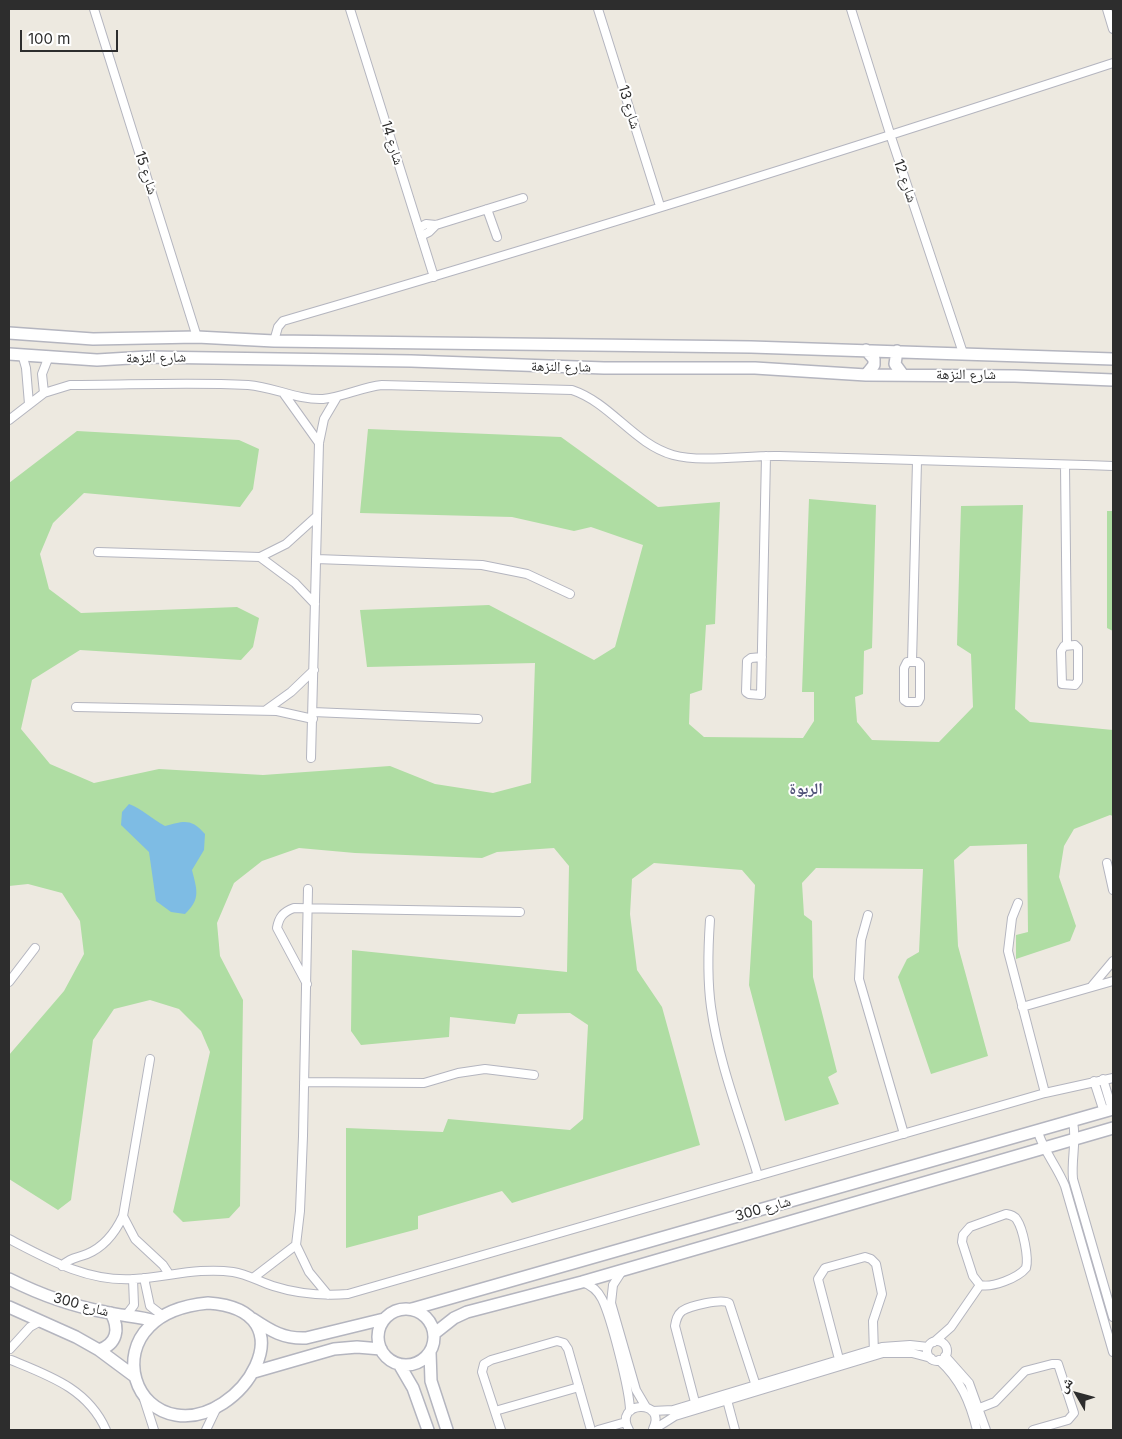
<!DOCTYPE html>
<meta charset="utf-8">
<style>
body{margin:0}
#map{position:relative;width:1122px;height:1439px;overflow:hidden;background:#ede9e0;font-family:Inter,"Noto Naskh Arabic",sans-serif}
canvas{display:block}
.frame{position:absolute;inset:0;border:10px solid #2d2d2d;pointer-events:none}
.north{position:absolute;left:1052px;top:1369px;width:50px;height:50px;-webkit-text-stroke:4px #fff;paint-order:stroke;rotate:308deg;font-size:14px;font-weight:700;line-height:20px;text-align:center;color:#2d2d2d}
.north::after{content:'';display:block;margin:auto;width:18px;height:22px;background:#2d2d2d;clip-path:polygon(50% 0,100% 100%,50% 72%,0 100%)}
.scale{position:absolute;left:20px;top:30px;width:98px;height:22px;box-sizing:border-box;border:2px solid #2d2d2d;border-top:0;padding-left:6px;font-size:15px;line-height:18px;white-space:nowrap;color:#2d2d2d;-webkit-text-stroke:4px #fff;paint-order:stroke}
</style>
<div id="map">
<canvas width="1122" height="1439"></canvas>
<div class="frame"></div>
<div class="north">ش</div>
<div class="scale">100 m</div>
</div>
<script>
const g = document.querySelector('canvas').getContext('2d');
g.lineJoin = 'round';
function fillPath(path, color) { g.fillStyle = color; g.fill(path, 'evenodd'); }
function stroke(path, color, width, dash) { g.strokeStyle = color; g.lineWidth = width; g.lineCap = dash ? 'butt' : 'round'; g.setLineDash(dash || []); g.stroke(path); }
function drawText(font, color, halo, rows, align = 'center') {
  g.font = font + ' Inter,"Noto Naskh Arabic",sans-serif'; g.lineWidth = 4; g.setLineDash([]); g.textBaseline = 'middle'; g.strokeStyle = halo; g.fillStyle = color; for (const [text, x, y, turn = 0] of rows) {
    g.save(); g.translate(x, y); g.rotate((+turn || 0) * Math.PI / 180); g.textAlign = isNaN(turn) ? turn : align; if (halo) g.strokeText(text, 0, 0); g.fillText(text, 0, 0); g.restore();
  }
}
fillPath(new Path2D(`
 M368,429L561,437L658,507L720,502L715,624L706,625L702,690L690,694L689,724L704,737L803,738L814,721V692H802L809,499L876,505L872,648L864,651L863,694L855,697L857,722L872,740L939,742L973,707L971,654L957,645L961,506L1023,505L1015,709L1030,722L1113,730V816L1110,815L1074,829L1064,846L1059,877L1076,926L1070,941L1016,959V935L1028,932L1027,844L970,846L954,860L958,946L988,1056L931,1074L898,977L907,959L919,952L923,869L816,868L802,883L804,915L812,921L813,977L837,1072L828,1077L839,1104L785,1121L749,985L755,885L742,870L654,863L632,879L630,914L637,970L662,1007L700,1145L512,1203L502,1191L418,1216V1229L346,1248V1128L443,1132L448,1119L570,1130L583,1119L588,1025L570,1013L518,1014L515,1024L450,1017L449,1037L361,1045L351,1031L352,950L567,972L569,866L554,848L497,852L482,858L355,853L299,848L262,861L234,883L217,923L220,956L243,1000L240,1206L229,1218L183,1222L173,1212L210,1052L201,1031L179,1009L150,1000L114,1009L93,1040L71,1200L58,1210L9,1179V1055L64,991L84,954L80,921L62,893L28,884L9,886V483L77,431L239,440L259,449L253,489L240,507L84,493L53,523L40,554L49,589L81,613L237,607L259,618L253,647L241,660L80,650L32,680L21,729L50,764L94,783L159,769L263,775L390,766L435,784L493,793L531,783L535,663L367,667L360,610L489,605L594,660L615,647L643,545L591,527L574,531L512,517L360,513Z
 M1107,511H1113V631L1107,628Z`), '#afdda3');
fillPath(new Path2D(`
 M129,804C142,809 152,819 165,826C184,821 191,818 205,834L204,850L192,870C197,890 201,899 185,914L171,912L156,901L149,852L121,825L122,812Z`), '#7ebce4');
const street = new Path2D(`
 M94,9L197,337
 M350,9L434,277
 M598,9L660,206
 M851,9L892,140L963,353
 M1107,9L1113,29
 M487,209L497,237
 M419,228L426,224L436,225L523,198
 M421,236L429,232L436,225
 M274,341L278,327L283,321C561,240 838,153 1113,63
 M22,354L26,368L29,404
 M44,393L42,374L49,356
 M284,394L319,443
 M9,420L44,393L70,385C129,385 189,382 248,385C274,387 297,400 323,399C343,397 362,387 382,385L572,390C611,403 634,444 673,455C702,463 748,455 779,456C891,460 1002,462 1113,466
 M1065,465L1067,645
 M98,552L260,557L286,544L317,516
 M260,557L295,583L315,604
 M316,559L482,565L527,574L570,594
 M1064,646L1075,645L1078,648V681L1075,685L1062,684L1061,651Z
 M762,657L751,658L747,661L746,692L749,694L761,695L766,456
 M907,662H918L920,664V698L918,702H907L904,700V668Z
 M912,662L917,461
 M76,707L277,711L313,719
 M266,710L291,692L314,670
 M313,712L478,719
 M311,758L319,443L324,419L337,397
 M1107,863L1113,890
 M308,889L303,1136L300,1211L296,1245L309,1272L328,1295
 M1018,903L1012,918L1008,951L1045,1093
 M868,915L861,940L859,979L904,1134
 M710,920C708,949 707,978 711,1007C719,1065 742,1121 758,1176
 M9,982L35,948
 M307,984L277,928C279,917 283,912 294,908L520,912
 M1092,986L1113,961
 M1022,1007L1113,981
 M1103,1079L1112,1109
 M1094,1081L1104,1112
 M304,1082L424,1083L458,1073L485,1069L534,1075
 M1073,1122C1077,1142 1071,1159 1073,1179L1113,1317
 M1038,1132C1044,1152 1057,1166 1065,1186L1113,1352
 M1006,1214C1011,1215 1015,1216 1017,1220C1023,1229 1029,1258 1026,1268C1018,1278 992,1288 980,1285L973,1276L962,1242L963,1235L970,1227Z
 M123,1216L135,1239L163,1265L169,1274
 M9,1239C49,1260 88,1282 134,1279C167,1277 200,1267 233,1272C247,1274 260,1282 273,1286C298,1294 322,1296 348,1294L1045,1093L1113,1078
 M62,1266C69,1258 77,1258 87,1254C104,1247 115,1233 123,1216L150,1059
 M622,1271L613,1285L611,1303L636,1390L646,1407
 M144,1278L150,1306L163,1316
 M253,1278L296,1245
 M582,1282C591,1285 598,1291 602,1299C611,1317 630,1391 630,1411
 M127,1314L134,1305L133,1279
 M927 1351a10 10 0 1 1 20 0a10 10 0 1 1-20 0Z
 M934,1342L951,1327L980,1285
 M10,1349L30,1327L39,1322
 M945,1356L969,1383L986,1430
 M11,1360C50,1376 88,1389 106,1430
 M939,1360C961,1380 970,1402 977,1430
 M840,1363L818,1279L825,1268L865,1257L871,1259L876,1264L882,1294L873,1321L874,1354
 M144,1399L154,1430
 M727,1400L735,1430
 M696,1406L675,1326C676,1320 677,1315 682,1311C689,1306 722,1298 729,1303L757,1389
 M495,1411L579,1387
 M652,1411L673,1410L882,1347L910,1345L928,1347
 M972,1411L995,1402L1025,1371L1052,1364H1058L1074,1413L1068,1420L1033,1430
 M206,1430L218,1405
 M501,1430L482,1372L484,1364L491,1360L557,1341L564,1343L568,1349L591,1430
 M598,1430L626,1422
 M629,1430C612,1401 668,1398 653,1429
 M653,1430L675,1416L883,1353H912L931,1358`);
const secondary = new Path2D(`
 M9,333L93,339L197,337L274,341L751,347L1113,359
 M866,350L874,359V365L866,375
 M897,351L895,364L903,375
 M9,354L97,360L147,357L411,361L604,368H755L866,375L1015,376L1113,380
 M9,1279C39,1294 71,1306 105,1312C122,1316 138,1316 155,1321
 M208,1303C313,1310 241,1426 176,1415C134,1408 120,1356 149,1327C164,1311 187,1305 208,1303Z
 M9,1307L76,1337L99,1350L134,1376
 M378 1337a28 28 0 1 1 56 0a28 28 0 1 1-56 0Z
 M412,1309L1113,1109
 M253,1319C271,1331 284,1339 306,1338L384,1319
 M435,1333L454,1318L467,1312L582,1282L1113,1128
 M99,1350C117,1344 120,1329 111,1313
 M430,1352L431,1381L447,1430
 M399,1364L413,1388L428,1430
 M254,1372L334,1349L357,1347L381,1349`);
stroke(street, '#b4b5bf', 10);
stroke(secondary, '#b4b5bf', 14);
stroke(street, '#fff', 8);
stroke(secondary, '#fff', 11);
drawText('14px', '#2d2d2d', '#fff', [
 ["شارع 13",629,107,73],
 ["شارع 14",392,143,73],
 ["شارع 15",146,173,72],
 ["شارع 12",905,181,71],
 ["شارع النزهة",156,358,-1],
 ["شارع النزهة",561,367,1],
 ["شارع النزهة",966,375],
 ["شارع 300",763,1209,-16],
 ["شارع 300",81,1305,15]
]);
drawText('bold 16px', '#515379', '#fff', [
 ["الربوة",806,789]
]);
</script>
